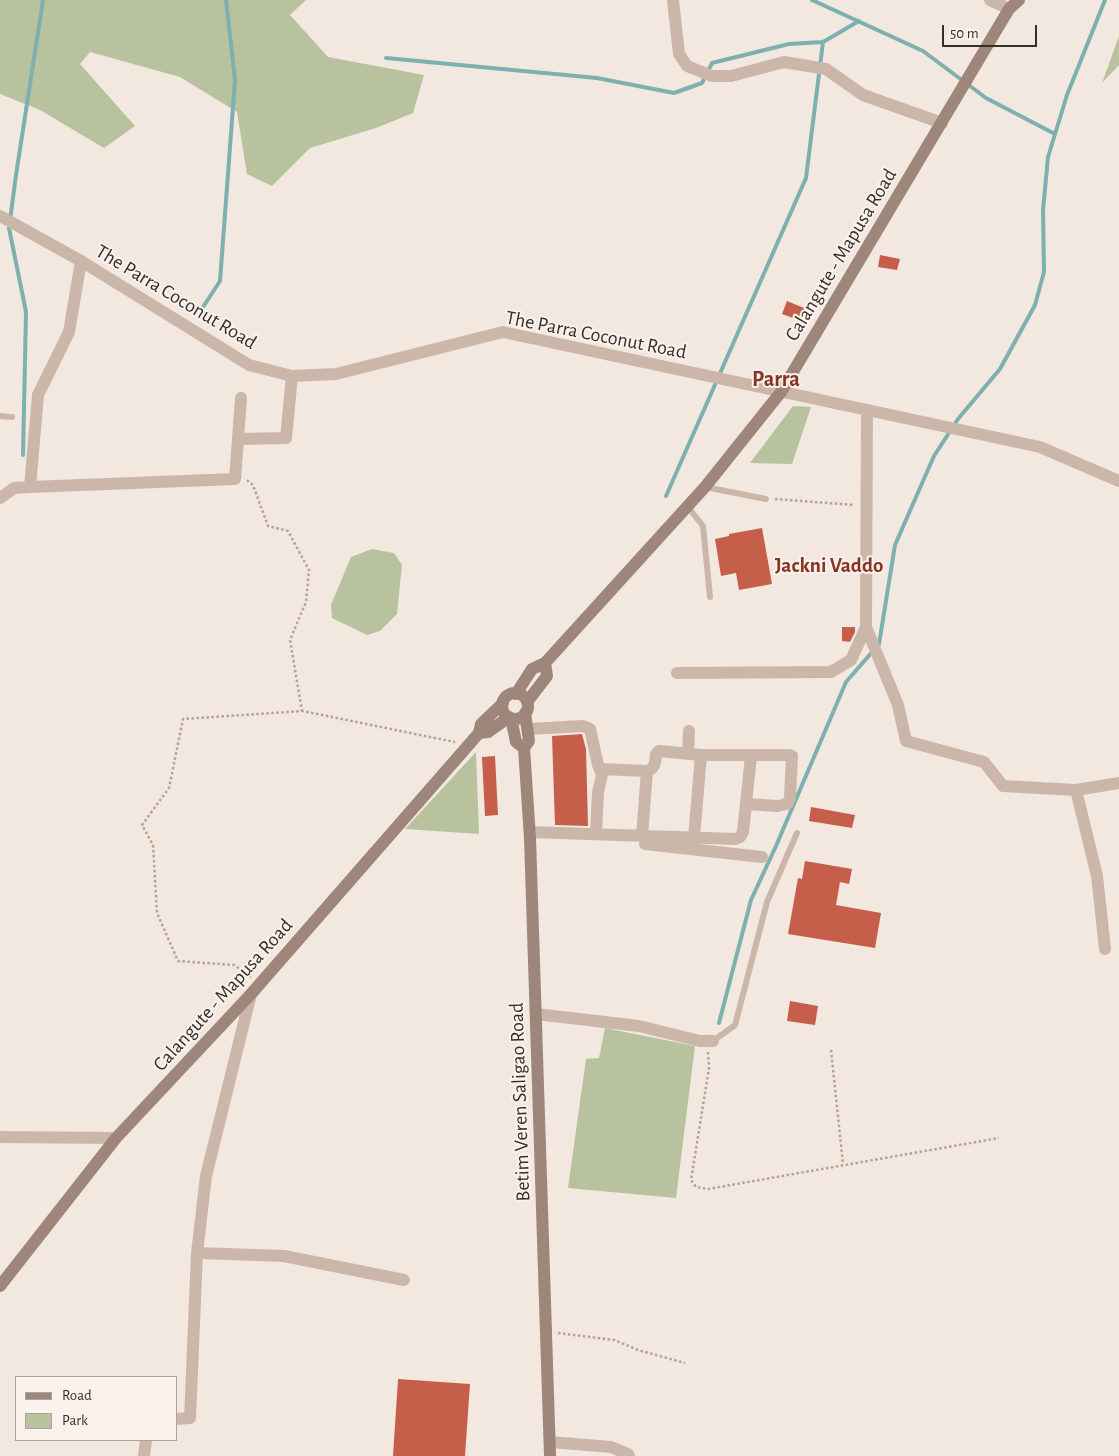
<!DOCTYPE html>
<style>
body{margin:0}
#map{position:relative;width:1119px;height:1456px;overflow:hidden;background:#f3e8df;font-family:"Alegreya Sans",sans-serif}
canvas{display:block}
.legend{position:absolute;left:15px;top:1376px;width:162px;height:65px;box-sizing:border-box;background:#faf2eb;border:1px solid #ada39e;margin:0;padding:6px 9px;list-style:none;font-size:15px;color:#392d2a}
.legend li{display:flex;align-items:center;gap:10px;height:25px}
.legend b{width:25px;border:1px solid #ada39e}
.scale{position:absolute;left:942px;top:25px;width:95px;height:22px;box-sizing:border-box;border:2px solid #392d2a;border-top:0;padding-left:6px;font-size:15px;line-height:18px;white-space:nowrap;color:#392d2a;-webkit-text-stroke:4px #faf2eb;paint-order:stroke}
</style>
<div id="map">
<canvas width="1119" height="1456"></canvas>
<ul class="legend">
<li><b style="height:6px;background:#9f867b"></b>Road</li>
<li><b style="height:14px;background:#b9c29e"></b>Park</li>
</ul>
<div class="scale">50 m</div>
</div>
<script>
const g = document.querySelector('canvas').getContext('2d');
g.lineJoin = 'round';
function fillPath(path, color) { g.fillStyle = color; g.fill(path, 'evenodd'); }
function stroke(path, color, width, dash) { g.strokeStyle = color; g.lineWidth = width; g.lineCap = dash ? 'butt' : 'round'; g.setLineDash(dash || []); g.stroke(path); }
function drawText(font, color, halo, rows, align = 'center') {
  g.font = font + ' "Alegreya Sans",sans-serif'; g.lineWidth = 4; g.setLineDash([]); g.textBaseline = 'middle'; g.strokeStyle = halo; g.fillStyle = color; for (const [text, x, y, turn = 0] of rows) {
    g.save(); g.translate(x, y); g.rotate((+turn || 0) * Math.PI / 180); g.textAlign = isNaN(turn) ? turn : align; if (halo) g.strokeText(text, 0, 0); g.fillText(text, 0, 0); g.restore();
  }
}
fillPath(new Path2D(`
 M0,0H306L290,15L328,57L424,75L413,113L376,128L310,148L272,186L247,174L237,112L180,77L90,52L80,64L135,126L104,148L40,110L0,94Z
 M1119,36V65L1102,83Z
 M793,406L811,407L792,464L750,463Z
 M372,549L394,553L402,565L397,614L380,631L367,635L332,618L331,605L351,557Z
 M476,752L479,834L405,829Z
 M605,1028L695,1046L676,1198L568,1188L586,1059L599,1058Z`), '#b9c29e');
stroke(new Path2D(`
 M812,0L923,51L986,98L1055,134
 M386,58L597,78L674,93L702,83L712,63L789,44L823,42L859,21
 M203,307L220,281L235,80L226,0
 M23,455L26,312L9,228L16,175L43,0
 M666,496L806,178L823,42
 M877,646L879,644L895,545L934,456L958,419L1000,369L1035,305L1044,272L1043,210L1048,157L1067,95L1105,0
 M719,1023L751,900L776,846L846,682L873,651`), '#7db0af', 4);
fillPath(new Path2D(`
 M880,255L900,259L897,270L878,267Z
 M787,301L809,310L804,322L782,314Z
 M762,528L772,584L739,590L736,573L721,576L715,539L729,536V534Z
 M842,627H855V632L850,642L842,641Z
 M582,734L586,749L588,826L555,825L552,736Z
 M495,756L498,815L485,816L482,757Z
 M811,807L855,815L852,828L809,821Z
 M805,861L852,869L849,884L840,882L836,905L881,913L875,948L788,934L798,878L802,879Z
 M790,1001L818,1006L815,1025L787,1021Z
 M398,1379L470,1384L465,1456H393Z`), '#c65f4a');
stroke(new Path2D(`
 M247,480L253,485L268,526L288,531L309,570L306,602L290,640L302,711
 M775,499L854,505
 M251,977L234,965L178,961L157,913L153,845L142,825L169,788L183,719L302,711L455,742
 M831,1050L843,1164
 M708,1052L709,1068L691,1180L696,1187L708,1189L999,1138
 M558,1333L614,1340L638,1350L685,1363`), '#b7a194', 2.5, [2.5, 2.5]);
stroke(new Path2D(`
 M0,416L12,417
 M705,487L766,499
 M688,507L703,526L710,597
 M713,1041L735,1025L767,902L797,833`), '#cbb7aa', 6);
stroke(new Path2D(`
 M673,0L679,54L687,66L712,76H731L784,62L826,69L863,95L942,123
 M990,0L1009,9
 M867,410L866,627L898,705L906,741L984,762L1003,786L1076,790L1097,876L1105,949
 M238,439L286,438L292,376
 M30,487L38,395L69,332L81,261
 M0,498L14,488L30,487L235,479L241,398
 M677,673L831,672L851,660L866,627
 M528,729L583,726L590,729L598,765L602,775L598,792L596,834
 M688,754L689,731
 M600,769L647,771L642,836
 M647,771C656,768 655,762 656,754L659,751L701,755H789L792,756L790,798L787,804L778,806L746,804
 M1076,790L1119,783
 M530,832L735,839L740,837L743,832L751,756
 M694,838L701,755
 M645,844L762,857
 M536,1014L639,1026L700,1041H713
 M0,1137L116,1138
 M197,1253L284,1256L404,1280
 M176,1419L190,1418L197,1253L206,1176L251,994
 M550,1442L611,1447L628,1454L629,1456
 M144,1456L146,1440`), '#cbb7aa', 12);
stroke(new Path2D(`
 M0,216L81,261L249,365L292,376L336,374L503,332L1040,447L1119,481`), '#cbb7aa', 12);
stroke(new Path2D(`
 M545,663L705,487L781,392L1009,9L1019,0
 M502 706a13 13 0 1 1 26 0a13 13 0 1 1-26 0Z
 M516,694L532,669L545,663L547,676L527,702
 M503,703L481,724L479,733L488,732L509,717
 M511,718L516,742L524,748L529,741L525,713
 M524,748L530,838L550,1456
 M0,1286L116,1138L251,994L479,733`), '#9f867b', 12);
drawText('20px', '#392d2a', '#faf2eb', [
 ["Calangute - Mapusa Road",841,255,-59],
 ["The Parra Coconut Road",176,297,31],
 ["The Parra Coconut Road",596,335,11],
 ["Calangute - Mapusa Road",223,995,-48],
 ["Betim Veren Saligao Road",520,1102,-92]
]);
drawText('bold 21px', '#883423', '#faf2eb', [
 ["Jackni Vaddo",829,566]
]);
drawText('bold 22px', '#883423', '#faf2eb', [
 ["Parra",776,379]
]);
</script>
